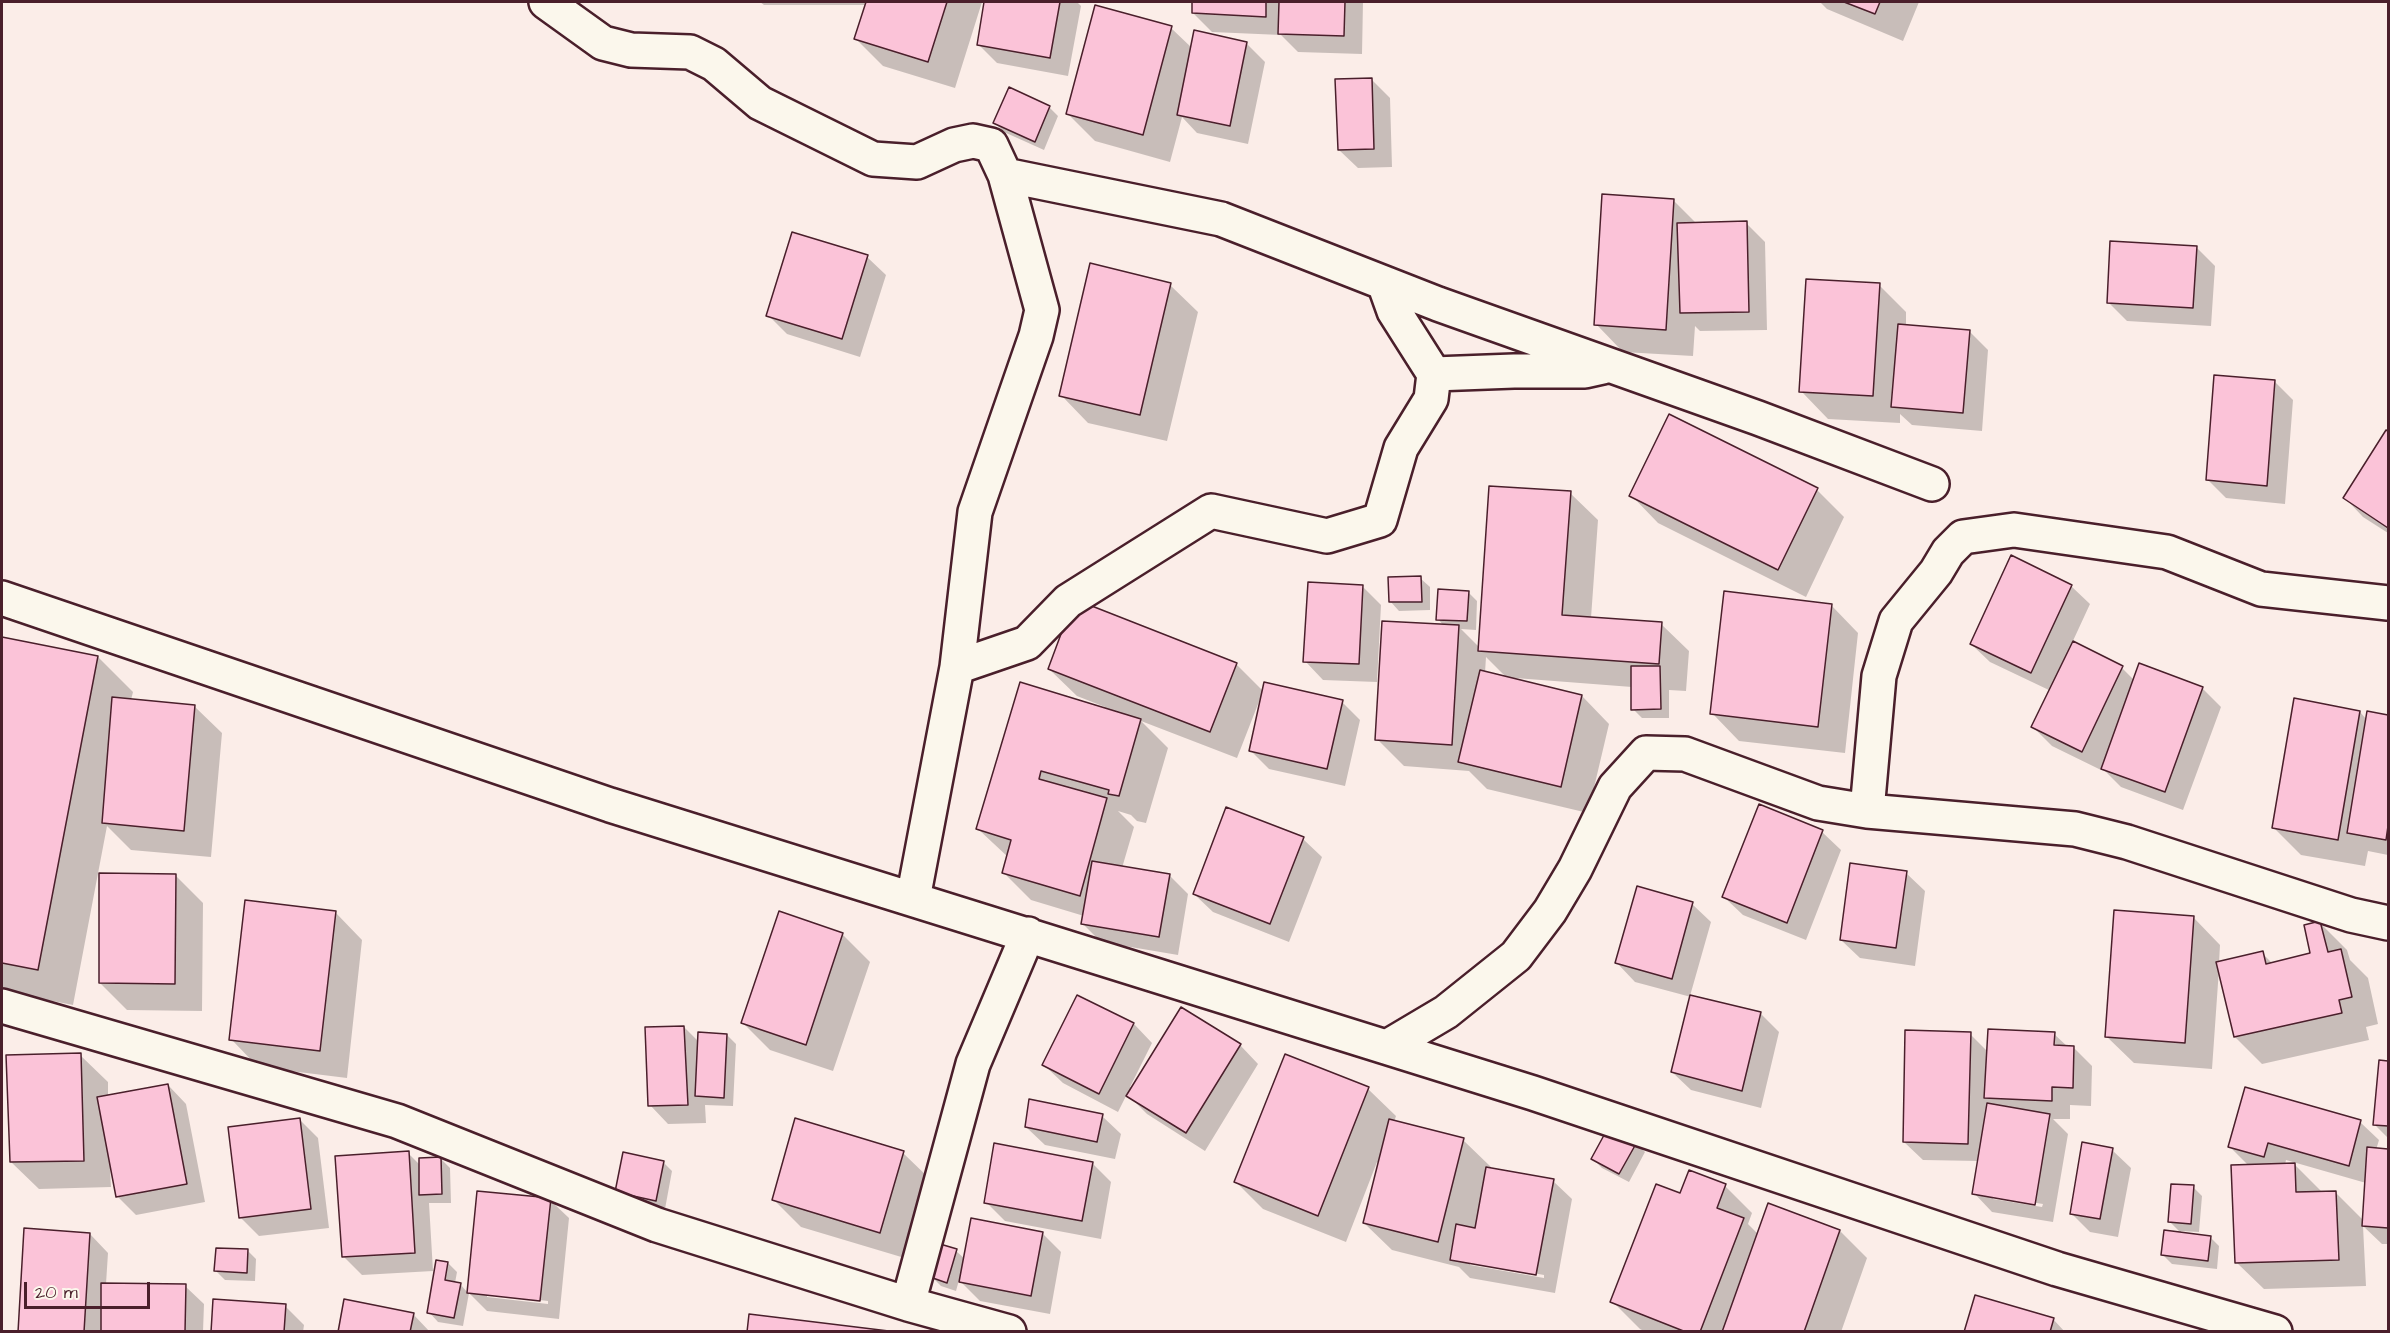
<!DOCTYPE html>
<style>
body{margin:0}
#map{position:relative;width:2390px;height:1333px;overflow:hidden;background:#fbede8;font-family:"Architects Daughter",sans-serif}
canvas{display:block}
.frame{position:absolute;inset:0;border:3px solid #4a1f2b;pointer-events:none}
.scale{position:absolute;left:24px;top:1282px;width:126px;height:27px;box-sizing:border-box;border:3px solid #4a1f2b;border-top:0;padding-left:8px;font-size:18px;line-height:21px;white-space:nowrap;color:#4a1f2b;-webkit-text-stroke:4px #fbf7ec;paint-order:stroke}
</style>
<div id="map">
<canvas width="2390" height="1333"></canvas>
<div class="frame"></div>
<div class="scale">20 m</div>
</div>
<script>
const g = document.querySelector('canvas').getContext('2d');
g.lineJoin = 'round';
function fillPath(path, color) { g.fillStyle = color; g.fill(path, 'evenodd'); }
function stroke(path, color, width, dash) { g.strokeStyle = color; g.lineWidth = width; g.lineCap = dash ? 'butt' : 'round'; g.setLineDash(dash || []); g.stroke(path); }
fillPath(new Path2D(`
 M760,2H982L955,88L883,66L856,39L866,5H764Z
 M986,2H1077L1081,6L1068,76L997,63L978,44Z
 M1194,2H1363L1362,54L1298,52L1281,35L1212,32L1193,13Z
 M1820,2H1919L1903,41L1827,9Z
 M1171,28L1192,48L1246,43L1265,62L1248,144L1197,133L1182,117L1170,162L1095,141L1068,114Z
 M1372,80L1390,98L1392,167L1358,168L1339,150Z
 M1049,107L1058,116L1044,150L1004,132L995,123Z
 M1673,200L1697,224L1746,223L1765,242L1767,330L1700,331L1695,326L1693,356L1623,352L1596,324Z
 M2196,247L2215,266L2211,326L2127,321L2108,302Z
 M867,257L886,275L860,357L787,334L768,315Z
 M1170,285L1198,312L1167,441L1088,423L1061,395Z
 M1879,285L1906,312V326L1969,331L1988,350L1982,431L1912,425L1900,414V423L1828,419L1801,391Z
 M2275,382L2293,400L2285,504L2226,498L2207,479Z
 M2387,432L2388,433V533L2363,517L2345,498Z
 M1817,490L1844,517L1806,597L1658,523L1631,495Z
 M1570,493L1598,520L1591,618L1661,624L1689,651L1686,691L1669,690V718H1642L1633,709L1632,687L1515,678V680L1582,696L1609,724L1588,813L1487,789L1469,771L1404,766L1377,739L1444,626L1438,619L1468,592L1477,601L1476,630L1461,629L1480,648ZM1486,657L1507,678L1485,673Z
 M1420,578L1430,587V610L1399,611L1390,601Z
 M1362,586L1381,605L1377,682L1323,680L1305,661Z
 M2071,586L2090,604L2072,643L2122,668L2134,680L2202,688L2221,707L2183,810L2121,787L2102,768L2101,770L2052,746L2033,727L2051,691L1990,662L1971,644Z
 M1831,605L1858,633L1845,753L1739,741L1712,713Z
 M2,638L98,657L133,692L131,700L194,706L222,733L211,857L131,850L107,826L73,1005L2,991Z
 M1236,664L1264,692L1342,702L1360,720L1345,786L1269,769L1251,751L1262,700L1260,699L1237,758L1141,721L1168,748L1146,823L1137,821L1131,815L1118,811L1134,827L1122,868L1169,875L1188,894L1178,955L1101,942L1083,924L1084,916L1031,900L1003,872L1008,857L978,829L1104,709L1105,707L1077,696L1049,669Z
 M2360,712L2367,720L2369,713L2388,716V855L2368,851L2365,866L2301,855L2274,828Z
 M1822,832L1841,850L1806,940L1743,915L1724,897Z
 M1303,839L1322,857L1289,942L1213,912L1194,894Z
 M1906,873L1925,891L1915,966L1860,958L1841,940Z
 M175,875L203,903L202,1011L127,1010L100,983Z
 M1692,904L1711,922L1690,996L1761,1014L1779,1032L1761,1108L1691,1090L1672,1072L1691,997L1635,982L1617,963Z
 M335,912L362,940L347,1078L258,1067L231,1039Z
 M2193,917L2220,945L2219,963L2262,953L2273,964L2311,955L2320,923L2347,950L2350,960L2368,978L2378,1024L2366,1027L2369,1040L2262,1064L2235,1037L2219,969L2212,1069L2134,1063L2106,1036Z
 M842,934L870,962L833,1071L770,1050L743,1023Z
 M1078,997L1134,1024L1152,1043L1130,1087L1132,1088L1240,1045L1258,1064L1205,1151L1147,1114L1127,1094L1118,1112L1063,1083L1044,1065Z
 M684,1027L699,1042L727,1035L736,1044L733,1106L705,1105L706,1123L668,1124L650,1105Z
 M1970,1034L1988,1052L2054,1034L2068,1047L2074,1048L2092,1066L2091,1106L2070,1105V1119H2053L2068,1134L2053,1222L1992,1212L1974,1193L1979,1161L1923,1160L1904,1142ZM1993,1196L2043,1204L2042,1207L1993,1199Z
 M80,1055L108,1082V1097L168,1085L186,1104L205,1202L136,1215L117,1196L112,1169H110L111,1187L39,1189L11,1162Z
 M1286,1056L1368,1089L1396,1116L1394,1122L1463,1140L1491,1167L1490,1169L1553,1181L1572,1199L1555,1293L1470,1278L1459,1267L1392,1250L1364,1223L1379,1163L1377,1162L1346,1242L1263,1209L1236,1182ZM1470,1262L1544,1275V1278L1470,1265Z
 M2380,1062H2388V1138L2375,1125Z
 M1102,1116L1121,1134L1115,1159L1045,1145L1026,1127Z
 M300,1120L318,1138L329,1228L259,1236L240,1217Z
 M2360,1122L2379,1140L2376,1150L2388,1151V1244H2382L2363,1226L2366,1286L2264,1289L2236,1262L2249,1166L2230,1147ZM2286,1160L2366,1183L2363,1220L2336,1193H2323L2295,1165H2285Z
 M1636,1143L1645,1152L1629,1182L1602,1168L1593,1159Z
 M2112,1150L2131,1168L2118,1237L2090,1232L2071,1213Z
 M408,1153L420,1165L441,1159L450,1168L451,1203H429L433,1271L362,1275L343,1256Z
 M903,1153L931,1180L908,1259L801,1227L773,1199Z
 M663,1162L672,1171L665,1209L626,1201L617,1191Z
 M1092,1163L1111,1182L1101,1239L1005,1221L986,1202Z
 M1725,1186L1752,1213L1748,1224L1758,1234L1840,1231L1867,1258L1841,1332H1646L1640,1329L1612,1301L1681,1195Z
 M2193,1187L2202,1196L2199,1232L2181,1231V1233L2169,1221Z
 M550,1200L569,1218L559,1319L487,1311L469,1293L463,1326L438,1322L429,1312L448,1263L457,1272L455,1283L460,1284L468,1293ZM487,1294L548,1301V1304L487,1297Z
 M1042,1233L1061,1252L1050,1314L980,1301L959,1280L956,1291L941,1286L932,1277L956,1251L965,1259Z
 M90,1234L108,1253L106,1284L185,1286L204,1304L203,1332H19Z
 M2210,1237L2219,1246L2217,1269L2172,1264L2163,1255Z
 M247,1250L256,1259L255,1281L225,1280L216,1271Z
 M285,1306L304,1325L303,1332H212Z
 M413,1314L430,1332H339Z
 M2053,1319L2065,1332H1966Z`), '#0003');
const building = new Path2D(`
 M866,2H947L928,62L854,39Z
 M984,2H1060L1050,58L977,45Z
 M1192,2H1266V17L1192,13Z
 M1279,2H1345L1344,36L1278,34Z
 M1844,2H1880L1875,14Z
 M1095,5L1172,26L1143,135L1066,114Z
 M1194,30L1247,42L1230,126L1177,115Z
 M1372,78L1374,149L1338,150L1335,79Z
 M1009,87L1050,106L1035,142L993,123Z
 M1602,194L1674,199L1666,330L1594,325Z
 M1747,221L1749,312L1680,313L1677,223Z
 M792,232L868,255L842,339L766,316Z
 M2110,241L2197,246L2193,308L2107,303Z
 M1090,263L1171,283L1140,415L1059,396Z
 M1806,279L1880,283L1873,396L1799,392Z
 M1898,324L1970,330L1963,413L1891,407Z
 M2214,375L2275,380L2267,486L2206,480Z
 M1669,414L1818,488L1778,570L1629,496Z
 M2386,430L2388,431V528L2343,498Z
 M1489,486L1571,491L1562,615L1662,622L1659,664L1478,651Z
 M2011,555L2072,585L2031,673L1970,644Z
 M1421,576L1422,602H1389L1388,577Z
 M1308,582L1363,585L1359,664L1303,662Z
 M1438,589L1469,591L1467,621L1436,620Z
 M1724,591L1832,604L1818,727L1710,714Z
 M1074,599L1237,663L1210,732L1048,669Z
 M1382,621L1459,625L1452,745L1375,740Z
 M2,637L98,656L38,970L2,963Z
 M2073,641L2123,666L2082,752L2031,727Z
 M2139,663L2203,687L2165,792L2101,769Z
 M1631,666H1660L1661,709L1631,710Z
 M1480,670L1582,695L1561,787L1458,762Z
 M1020,682L1141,719L1119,796L1108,794L1109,790L1041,771L1039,779L1107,798L1080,896L1002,873L1011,840L976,829Z
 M1264,682L1343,700L1327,769L1249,751Z
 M112,697L195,705L184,831L102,823Z
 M2294,698L2360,711L2338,840L2272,828Z
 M2367,711L2388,715V826L2386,840L2347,833Z
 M1759,804L1823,830L1787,923L1722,897Z
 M1226,807L1304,837L1270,924L1193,894Z
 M1092,861L1170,874L1159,937L1081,924Z
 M1850,863L1907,871L1896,948L1840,940Z
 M99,873L176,874L175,984L99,983Z
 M1637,886L1693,902L1672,979L1615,963Z
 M245,900L336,911L320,1051L229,1040Z
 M2114,910L2194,916L2185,1043L2105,1037Z
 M779,911L843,933L806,1045L741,1023Z
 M2320,921L2328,952L2341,949L2352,997L2339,1000L2342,1013L2234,1037L2216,962L2263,951L2266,964L2310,953L2304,925Z
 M1077,995L1134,1023L1099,1094L1042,1065Z
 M1690,995L1761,1012L1742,1091L1671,1072Z
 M1181,1007L1241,1044L1186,1133L1126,1096Z
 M684,1026L688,1105L648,1106L645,1027Z
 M1988,1029L2055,1032L2054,1045L2074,1046L2073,1088L2052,1087V1101L1984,1098Z
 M1905,1030L1971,1032L1968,1144L1903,1142Z
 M698,1032L727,1034L724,1098L695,1096Z
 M81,1053L84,1161L10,1162L6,1055Z
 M1285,1054L1369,1087L1318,1216L1234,1182Z
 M2379,1060L2388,1061V1126L2373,1125Z
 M168,1084L187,1184L116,1197L97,1097Z
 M2245,1087L2361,1120L2349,1166L2268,1143L2264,1157L2228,1147Z
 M1029,1099L1103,1114L1097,1142L1025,1127Z
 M1987,1103L2050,1114L2035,1205L1972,1194Z
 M300,1118L311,1209L239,1218L228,1127Z
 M795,1118L904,1151L880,1233L772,1200Z
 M1389,1119L1464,1138L1438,1242L1363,1223Z
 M1609,1126L1637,1142L1619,1174L1591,1159Z
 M2082,1142L2113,1148L2100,1219L2070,1214Z
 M994,1143L1093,1162L1082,1221L984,1203Z
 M2367,1147L2388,1149V1228L2362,1226Z
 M409,1151L415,1253L342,1257L335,1156Z
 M623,1152L664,1161L656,1201L615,1192Z
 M441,1157L442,1194L419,1195V1158Z
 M2295,1163L2296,1192L2336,1191L2339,1260L2235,1263L2231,1165Z
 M1486,1167L1554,1179L1536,1275L1450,1260L1456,1224L1475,1228Z
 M1689,1170L1726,1184L1717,1208L1744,1218L1700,1332H1686L1610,1302L1656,1184L1680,1193Z
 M2171,1184L2194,1185L2191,1224L2168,1222Z
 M477,1191L551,1198L540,1301L467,1293Z
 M1768,1203L1840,1230L1804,1332H1722Z
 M971,1218L1043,1232L1031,1296L959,1282Z
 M24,1228L90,1233L84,1332H18Z
 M2164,1230L2211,1236L2208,1261L2161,1255Z
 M940,1244L957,1249L947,1283L930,1277Z
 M216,1248L248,1249L247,1273L214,1271Z
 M436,1260L448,1262L445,1280L461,1283L454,1318L427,1313Z
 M101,1283L186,1284L185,1332H101Z
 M1975,1295L2054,1318L2050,1332H1964Z
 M213,1299L286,1304L284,1332H211Z
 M344,1299L414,1313L410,1332H338Z
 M749,1314L897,1332H747Z`);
fillPath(building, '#fbc3d8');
stroke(building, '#4a1f2b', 1.5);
const minor = new Path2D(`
 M546,2L603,43L631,50L690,52L714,64L760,103L873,159L917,162L954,145L973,141L991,145L1005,175L1042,310L1036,336L975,512L957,667L913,899
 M1005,175L1221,219L1438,304L1758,418L1932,484
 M1384,283L1394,311L1434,374
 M2,598L610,805L1533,1093L2057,1269L2275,1332
 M957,667L1027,643L1068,601L1211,511L1327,536L1380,520L1401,448L1431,399L1434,374L1514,371H1585L1603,367
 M1867,811L1879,676L1896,621L1936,572L1948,552L1963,537L2014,530L2167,552L2261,589L2388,603
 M2,1006L397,1121L657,1225L908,1304L1009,1332
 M1387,1047L1446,1012L1516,956L1550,911L1575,869L1615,787L1646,753L1685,754L1818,803L1867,811L2075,829L2127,842L2351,915L2388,923
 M908,1304L973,1064L1028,934`);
stroke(minor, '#4a1f2b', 38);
stroke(minor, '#fbf7ec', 33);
</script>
